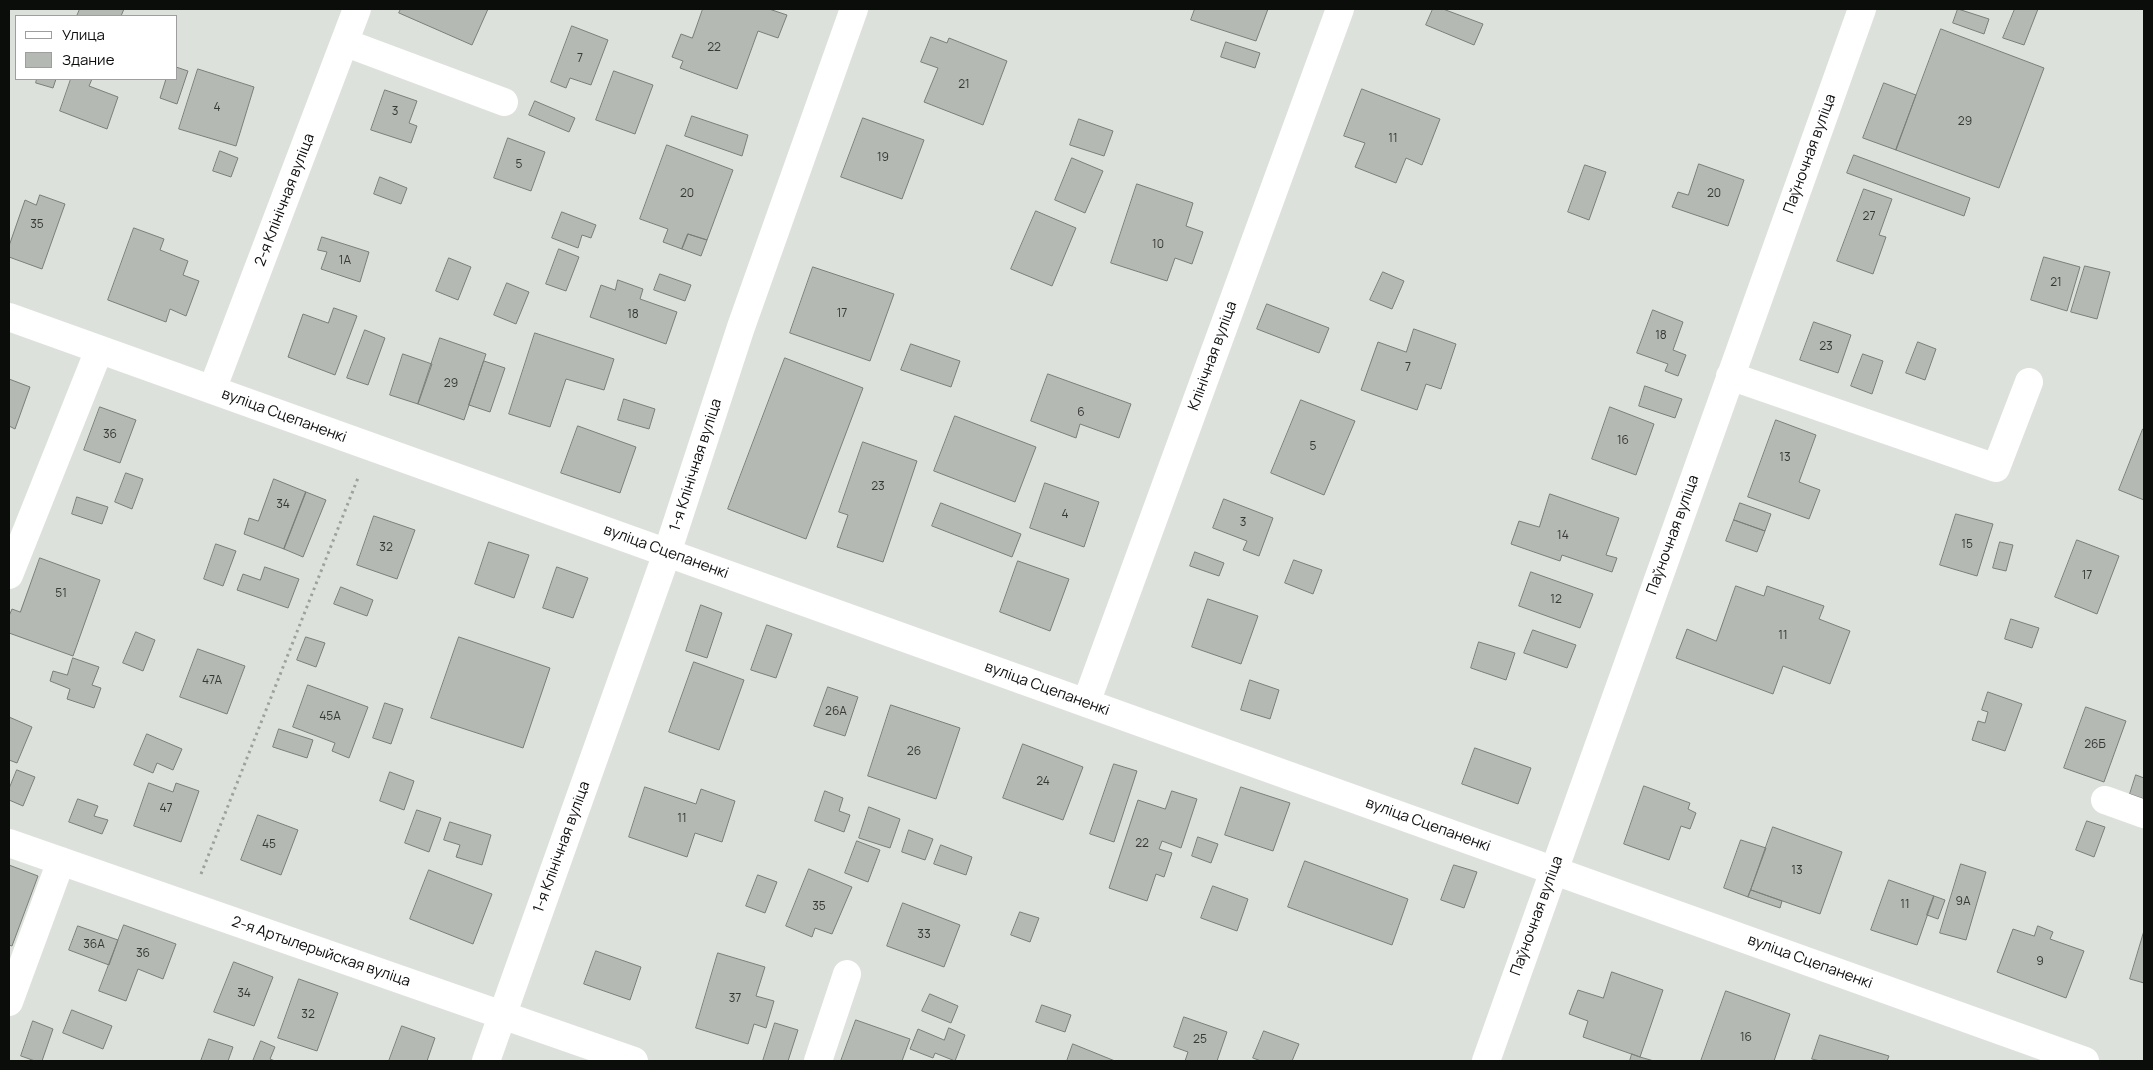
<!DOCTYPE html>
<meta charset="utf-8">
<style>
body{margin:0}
#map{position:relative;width:2153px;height:1070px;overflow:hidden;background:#dde1dc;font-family:Manrope,sans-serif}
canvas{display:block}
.frame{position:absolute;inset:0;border:10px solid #0b0d0b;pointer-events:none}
.legend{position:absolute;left:15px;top:15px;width:162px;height:65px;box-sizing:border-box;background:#fff;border:1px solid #9d9e9d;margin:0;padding:6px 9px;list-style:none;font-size:15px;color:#0b0d0b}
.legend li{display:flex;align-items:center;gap:10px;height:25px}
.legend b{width:25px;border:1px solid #9d9e9d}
</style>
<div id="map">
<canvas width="2153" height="1070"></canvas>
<div class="frame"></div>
<ul class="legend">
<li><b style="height:6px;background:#fff"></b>Улица</li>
<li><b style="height:14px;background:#b5b9b4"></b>Здание</li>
</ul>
</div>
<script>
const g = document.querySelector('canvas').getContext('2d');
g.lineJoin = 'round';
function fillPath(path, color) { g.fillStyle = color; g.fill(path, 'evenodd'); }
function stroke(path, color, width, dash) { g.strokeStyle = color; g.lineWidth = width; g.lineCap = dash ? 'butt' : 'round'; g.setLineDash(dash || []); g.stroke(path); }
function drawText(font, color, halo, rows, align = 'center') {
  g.font = font + ' Manrope,sans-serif'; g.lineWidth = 4; g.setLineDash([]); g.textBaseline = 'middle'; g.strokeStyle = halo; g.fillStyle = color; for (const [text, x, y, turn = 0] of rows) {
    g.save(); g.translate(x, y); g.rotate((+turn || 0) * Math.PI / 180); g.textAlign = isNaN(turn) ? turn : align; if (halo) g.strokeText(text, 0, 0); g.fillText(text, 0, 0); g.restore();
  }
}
const building = new Path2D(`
 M80,9H124L121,16H77Z
 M401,9H488L472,45L399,13Z
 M703,9H769L787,15L778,38L758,31L737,89L680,68L683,61L672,57L681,34L692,38Z
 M1195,9H1268L1256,41L1191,20Z
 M1433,9H1443L1483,24L1474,45L1426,25Z
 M1958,9L1989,19L1984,34L1953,23Z
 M2015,9H2038L2024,45L2003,38Z
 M572,26L608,40L591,85L570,78L566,88L551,82Z
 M1941,29L2044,68L1999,188L1896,150Z
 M931,37L947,43L949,38L1007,61L983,125L924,102L938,68L921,62Z
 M1226,42L1260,53L1255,68L1221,57Z
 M176,67L188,71L177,104L160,98L166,79H176Z
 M198,69L254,87L236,146L179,129Z
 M614,71L653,85L635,134L596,120Z
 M37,79H56L53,88L36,83Z
 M71,79H92L89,86L118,97L107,129L60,111Z
 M1884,83L1916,95L1896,150L1863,138Z
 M1362,89L1440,119L1422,165L1406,158L1396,183L1355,167L1365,143L1344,136Z
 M385,90L417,101L409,123L417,126L411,143L371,130Z
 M535,101L575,118L569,132L529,115Z
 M692,116L748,135L742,156L685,136Z
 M863,118L924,140L902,199L841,177Z
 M1079,119L1113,131L1104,156L1070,145Z
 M508,138L545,152L531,191L494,178Z
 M667,145L733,170L707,240L688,234L682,249L663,242L668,229L640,219Z
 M220,151L238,158L231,177L213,171Z
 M1854,155L1970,198L1964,216L1847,173Z
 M1072,158L1103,171L1085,213L1055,200Z
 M1699,164L1744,180L1728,226L1672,207L1678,192L1688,195Z
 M1585,165L1606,172L1589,220L1568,212Z
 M380,177L407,188L401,204L374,194Z
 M1137,184L1193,203L1186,226L1203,232L1192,264L1175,258L1167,281L1111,263Z
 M1864,189L1892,199L1879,235L1886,237L1873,274L1837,261Z
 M40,195L65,204L42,269L9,257V246L25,200L36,205Z
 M1036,211L1076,228L1052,286L1011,269Z
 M562,212L596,225L591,238L582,235L578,248L552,238Z
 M134,228L164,239L160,250L188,261L183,275L199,281L186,316L170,309L166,322L108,300Z
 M688,234L707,240L701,256L682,249Z
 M322,237L369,252L360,282L321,269L327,252L318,250Z
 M559,249L579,257L566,291L546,284Z
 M2044,257L2080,267L2067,311L2031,300Z
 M449,258L471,267L458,300L436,291Z
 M2085,266L2110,272L2097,319L2071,312Z
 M813,267L894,294L870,361L790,333Z
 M1383,272L1404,281L1392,309L1370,300Z
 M660,274L691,285L685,301L654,290Z
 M618,280L643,289L640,299L677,312L666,344L590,317L601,285L615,290Z
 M507,283L529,292L516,324L494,315Z
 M1267,304L1329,328L1319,353L1257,329Z
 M334,308L357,316L335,375L288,357L303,314L328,323Z
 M1653,310L1683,322L1673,350L1686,355L1678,376L1665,371L1668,364L1637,353Z
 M1814,322L1851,335L1838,373L1800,360Z
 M1414,329L1456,344L1441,389L1426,384L1417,410L1361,390L1378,342L1406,352Z
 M365,330L385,338L368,385L347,378Z
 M535,333L614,359L604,390L566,379L550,427L509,414Z
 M440,338L486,354L464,420L418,404Z
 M1918,342L1936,349L1925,380L1906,373Z
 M911,344L960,361L951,387L901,370Z
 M403,354L432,364L418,404L390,395Z
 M1863,354L1883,361L1872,394L1851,386Z
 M785,358L863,388L806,539L728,509Z
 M484,361L505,368L490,412L469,405Z
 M1048,374L1131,404L1119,438L1080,424L1076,438L1031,421Z
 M9,379L30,387L15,429L9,426Z
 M1645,386L1682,399L1675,418L1639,406Z
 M624,399L655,409L649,429L618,420Z
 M1301,400L1355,421L1324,495L1271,473Z
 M100,407L136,420L120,463L84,450Z
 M1610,407L1654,424L1636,475L1592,459Z
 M955,416L1036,447L1015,502L934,471Z
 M1776,420L1816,435L1799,482L1820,490L1809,519L1748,497Z
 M578,426L636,447L620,493L561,473Z
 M2143,429H2144V500L2119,490Z
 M863,442L917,461L883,562L837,547L848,515L839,512Z
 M126,473L143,479L132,509L115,502Z
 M274,479L306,492L284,549L244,534L249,518L258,521Z
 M1045,483L1099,502L1084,547L1030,528Z
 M306,492L326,500L303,557L284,549Z
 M1550,494L1619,518L1606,555L1617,558L1612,572L1562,555L1560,561L1511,544L1519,521L1539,527Z
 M77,497L108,507L102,524L72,514Z
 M1224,499L1273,518L1259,556L1243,550L1247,541L1213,528Z
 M941,503L1021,534L1012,557L932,526Z
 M1740,503L1771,514L1765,531L1734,520Z
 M1956,514L1993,524L1977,576L1940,565Z
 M374,516L415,530L397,579L357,565Z
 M1734,520L1765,531L1757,552L1726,541Z
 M2077,540L2119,556L2097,614L2055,597Z
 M489,542L529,555L514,598L475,584Z
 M2000,542L2013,545L2006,571L1993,568Z
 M216,544L236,551L223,586L204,579Z
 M1195,552L1224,563L1219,576L1190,566Z
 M40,558L100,580L73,656L9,633V616L12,609L20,612Z
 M1294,560L1322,570L1313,594L1285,583Z
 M1018,561L1069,579L1050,631L1000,612Z
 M265,567L299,579L288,608L237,590L243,574L260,580Z
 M557,567L588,578L573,618L543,608Z
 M1531,572L1593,594L1580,628L1519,606Z
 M1736,586L1764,596L1767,586L1824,606L1819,619L1850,631L1830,684L1783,666L1773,694L1676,658L1687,629L1716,641Z
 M341,587L373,600L367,616L334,604Z
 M1208,599L1258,616L1241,664L1192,647Z
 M701,605L722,613L707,658L686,651Z
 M2011,619L2039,628L2032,648L2005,639Z
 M767,625L792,634L776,678L751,670Z
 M1533,630L1576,645L1567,668L1524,653Z
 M136,632L155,640L143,671L123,663Z
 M306,637L325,643L316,667L297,660Z
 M459,637L550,668L523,748L431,718Z
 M1479,642L1515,653L1506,680L1471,668Z
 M198,649L245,666L227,714L180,697Z
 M73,658L99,667L92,685L101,688L94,708L67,699L70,689L50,681L53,671L67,675Z
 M694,662L744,680L719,750L669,732Z
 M1250,680L1279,690L1270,719L1241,710Z
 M308,685L368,707L349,758L332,751L335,743L293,727Z
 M828,687L858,697L845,736L814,726Z
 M1988,692L2022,704L2005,751L1972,740L1978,721L1985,723L1988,712L1982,710Z
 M385,703L403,709L391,744L373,738Z
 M891,705L960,728L936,799L868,776Z
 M2086,707L2126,721L2104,782L2064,768Z
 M9,717L32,727L17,763L9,760Z
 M279,729L313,740L307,758L273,747Z
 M147,734L182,749L173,770L157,763L153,773L134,765Z
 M1023,744L1083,767L1063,820L1003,798Z
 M1475,748L1531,768L1518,804L1462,784Z
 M1114,764L1137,771L1114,842L1090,834Z
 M17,770L35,777L23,806L9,800V789Z
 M390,772L414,781L404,810L380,801Z
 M2136,775L2144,778V799L2130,794Z
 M149,783L173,792L176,783L199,791L181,842L134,826Z
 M1644,786L1690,803L1688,809L1696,813L1690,829L1681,826L1669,860L1624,844Z
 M645,787L696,804L701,789L735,801L722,842L695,833L687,857L629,837Z
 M1241,787L1290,803L1273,851L1225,835Z
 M825,791L843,798L839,811L850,815L844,832L815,821Z
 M1172,791L1197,799L1181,848L1162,841L1159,849L1172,853L1164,877L1156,874L1147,901L1109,888L1138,800L1165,809Z
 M78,799L98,806L94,816L108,820L102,834L69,822Z
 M869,807L900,819L890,848L859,838Z
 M417,810L441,818L429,852L405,843Z
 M258,815L298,830L281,875L241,860Z
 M2087,821L2105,827L2094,857L2076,850Z
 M450,822L491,835L482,865L456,857L460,845L444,840Z
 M1773,827L1842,852L1820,914L1751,890Z
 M909,830L933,839L925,860L902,852Z
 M1198,837L1218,844L1211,863L1192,856Z
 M1741,840L1766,848L1748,897L1724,888Z
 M857,841L880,850L868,882L845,873Z
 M941,845L972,857L966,875L934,864Z
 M1305,861L1408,899L1392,945L1288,907Z
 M1961,864L1986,872L1966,940L1940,933Z
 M9,865L38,876L12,946L9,945Z
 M1454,865L1477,872L1464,908L1441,900Z
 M809,869L852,887L832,934L815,928L812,937L786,926Z
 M429,870L492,894L473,944L410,919Z
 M758,875L777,882L765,913L746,906Z
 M1889,880L1934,896L1917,945L1871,930Z
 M1213,886L1248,899L1237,931L1201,918Z
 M1751,890L1782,901L1780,908L1748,897Z
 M1934,896L1945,900L1938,919L1927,915Z
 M903,903L960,925L944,967L887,946Z
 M1020,912L1039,918L1030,942L1011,935Z
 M124,925L176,944L163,979L138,969L126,1001L99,991Z
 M78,926L118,940L109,965L69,950Z
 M2038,926L2053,932L2050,939L2084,951L2066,998L1997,972L2013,929L2034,936Z
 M2144,931V983L2130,979Z
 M596,951L641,967L630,1000L584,984Z
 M718,953L765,967L756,996L774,1001L766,1028L754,1024L748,1044L696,1028Z
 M234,962L273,977L254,1026L214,1012Z
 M1612,972L1663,990L1640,1057L1583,1037L1588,1021L1569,1014L1578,990L1603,998Z
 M299,979L338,993L317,1051L278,1038Z
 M1726,991L1790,1014L1774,1061H1701Z
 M930,994L958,1006L951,1023L922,1011Z
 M1042,1005L1071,1015L1065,1032L1036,1022Z
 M72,1010L112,1026L103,1049L63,1033Z
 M1184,1017L1227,1032L1217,1061H1185L1188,1052L1174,1047Z
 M856,1020L910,1039L902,1061H841Z
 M33,1021L53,1029L42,1061H35L21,1056Z
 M775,1023L798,1030L788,1061H763Z
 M402,1026L435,1038L427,1061H389Z
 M949,1028L965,1035L955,1061L935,1053L933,1058L910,1049L918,1029L944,1040Z
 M1264,1031L1299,1044L1292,1061H1261L1253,1058Z
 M1820,1035L1889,1056L1887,1061H1820L1812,1059Z
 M209,1039L233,1047L228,1061H201Z
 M261,1041L275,1047L270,1059L275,1061H253Z
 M1073,1044L1115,1061H1067Z
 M1632,1054L1640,1057L1654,1061H1630Z`);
fillPath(building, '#b5b9b4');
stroke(building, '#7b7f7a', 1);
stroke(new Path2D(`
 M201,874L358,478`), '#9da19d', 3, [2.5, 4]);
stroke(new Path2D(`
 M346,43L504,102
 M9,317L2085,1061
 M1730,376L1996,468L2029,382
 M212,390L357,9
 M9,575L99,350
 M1086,703L1340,9
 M2105,800L2144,814
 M9,843L634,1061
 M9,1002L61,861
 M486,1061L667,553L741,327L854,9
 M818,1061L847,974
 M1486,1061L1862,9`), '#fff', 28);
drawText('12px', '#363835', null, [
 ["22",714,48],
 ["7",580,59],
 ["21",964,85],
 ["4",217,108],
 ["3",395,112],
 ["29",1965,122],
 ["11",1393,139],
 ["19",883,158],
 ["5",519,165],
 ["20",687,194],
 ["20",1714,194],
 ["27",1869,217],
 ["35",37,225],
 ["10",1158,245],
 ["1А",345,261],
 ["21",2056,283],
 ["17",842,314],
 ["18",633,315],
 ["18",1661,336],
 ["23",1826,347],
 ["7",1408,368],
 ["29",451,384],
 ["6",1081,413],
 ["36",110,435],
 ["16",1623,441],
 ["5",1313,447],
 ["13",1785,458],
 ["23",878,487],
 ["34",283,505],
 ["4",1065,515],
 ["3",1243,523],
 ["14",1563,536],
 ["15",1967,545],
 ["32",386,548],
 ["17",2087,576],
 ["51",61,594],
 ["12",1556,600],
 ["11",1783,636],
 ["47А",212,681],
 ["26А",836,712],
 ["45А",330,717],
 ["26Б",2095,745],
 ["26",914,752],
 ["24",1043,782],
 ["47",166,809],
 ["11",682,819],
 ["22",1142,844],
 ["45",269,845],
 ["13",1797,871],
 ["9А",1963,902],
 ["11",1905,905],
 ["35",819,907],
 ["33",924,935],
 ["36А",94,945],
 ["36",143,954],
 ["9",2040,962],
 ["34",244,994],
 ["37",735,999],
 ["32",308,1015],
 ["16",1746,1038],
 ["25",1200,1040]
]);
drawText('15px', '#0b0d0b', '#fff', [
 ["Паўночная вуліца",1810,154,-70],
 ["2-я Клінічная вуліца",285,200,-69],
 ["Клінічная вуліца",1213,356,-70],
 ["вуліца Сцепаненкі",284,416,20],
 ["1-я Клінічная вуліца",696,465,-72],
 ["Паўночная вуліца",1673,535,-70],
 ["вуліца Сцепаненкі",666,552,20],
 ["вуліца Сцепаненкі",1047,689,20],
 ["вуліца Сцепаненкі",1428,825,20],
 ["1-я Клінічная вуліца",562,847,-70],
 ["Паўночная вуліца",1537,916,-70],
 ["2-я Артылерыйская вуліца",321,952,19],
 ["вуліца Сцепаненкі",1810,962,20]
]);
</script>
